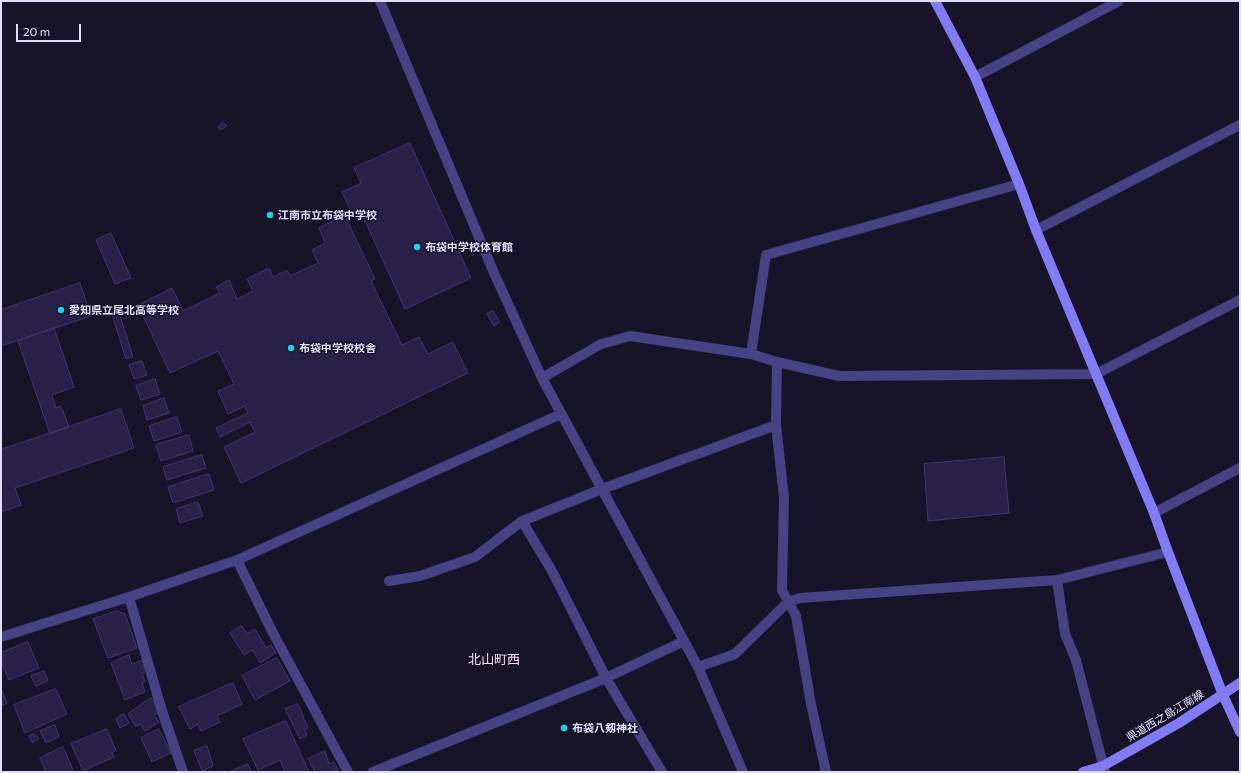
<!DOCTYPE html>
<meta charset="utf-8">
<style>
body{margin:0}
#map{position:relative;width:1241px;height:773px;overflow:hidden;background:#171328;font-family:Commissioner,sans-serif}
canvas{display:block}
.frame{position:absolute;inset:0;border:2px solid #e1ddfc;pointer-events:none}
.scale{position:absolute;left:16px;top:24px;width:65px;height:18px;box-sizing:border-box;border:2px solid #e1ddfc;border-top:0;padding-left:5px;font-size:12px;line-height:14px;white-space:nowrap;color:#e1ddfc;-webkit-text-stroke:3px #171328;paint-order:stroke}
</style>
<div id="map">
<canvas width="1241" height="773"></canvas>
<div class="frame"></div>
<div class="scale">20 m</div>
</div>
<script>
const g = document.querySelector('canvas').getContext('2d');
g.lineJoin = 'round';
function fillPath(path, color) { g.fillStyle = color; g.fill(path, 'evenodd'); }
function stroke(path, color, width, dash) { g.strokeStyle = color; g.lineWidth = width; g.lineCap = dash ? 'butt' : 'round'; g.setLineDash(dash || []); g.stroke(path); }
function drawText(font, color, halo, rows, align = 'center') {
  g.font = font + ' Commissioner,"Noto Sans JP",sans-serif'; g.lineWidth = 3; g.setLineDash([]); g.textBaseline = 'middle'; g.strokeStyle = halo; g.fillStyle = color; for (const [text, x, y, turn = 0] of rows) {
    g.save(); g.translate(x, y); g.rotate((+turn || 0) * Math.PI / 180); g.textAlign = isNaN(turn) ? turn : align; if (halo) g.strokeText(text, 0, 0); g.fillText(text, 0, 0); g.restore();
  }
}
const building = new Path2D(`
 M224,123L227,126L220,130L218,127Z
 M410,143L471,278L405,309L361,212L353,216L342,192L361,183L354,168Z
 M345,216L375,279L371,281L402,345L419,337L428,354L453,342L468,373L241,483L224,447L255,432L250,422L220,437L216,428L248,413L245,406L228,414L218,391L234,384L218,351L170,373L138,305L172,288L183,311L220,293L216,287L229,280L237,299L253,291L247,279L269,268L273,277L287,270L290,276L318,263L312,250L325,243L319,228Z
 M111,233L131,278L115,284L96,240Z
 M80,283L91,316L1,346V310Z
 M118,309L133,357L126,359L111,311Z
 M493,311L500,322L494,326L487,314Z
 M54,328L74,387L52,395L56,408L61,406L69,427L50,434L18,341Z
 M142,361L147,375L134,379L129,365Z
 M155,379L160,394L141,400L136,386Z
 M164,398L169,413L147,420L143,406Z
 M121,409L134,448L15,488L21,505L1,512V450Z
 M177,417L182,432L154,441L149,426Z
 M189,435L193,451L161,461L156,445Z
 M202,455L206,468L167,480L163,467Z
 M1004,457L1009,513L928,521L924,464Z
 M209,474L214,490L173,503L168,487Z
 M198,502L203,516L180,523L176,509Z
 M117,611L125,614L137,648L108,658L93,619Z
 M242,626L247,634L255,629L266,648L271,645L276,653L260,663L253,650L244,655L230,633Z
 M28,642L39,668L9,680L1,661V653Z
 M129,655L132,664L142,660L146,671L142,673L145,682L142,683L145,692L125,700L111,663Z
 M277,658L290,681L255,700L242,676Z
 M44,671L48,681L36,686L31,676Z
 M233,683L242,704L217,716L220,722L201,731L198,724L190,729L179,707Z
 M1,689L7,703L1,706Z
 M56,689L67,714L25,733L14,705Z
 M151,698L160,712L154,715L159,722L145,731L140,724L136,727L128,714Z
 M298,704L308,728L305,730L307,735L300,739L285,709Z
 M124,714L129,723L120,728L116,719Z
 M286,721L309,772H285L280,760L258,770L243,739Z
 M55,725L59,737L46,743L40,731Z
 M107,729L116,750L112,753L114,757L83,771L71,744Z
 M159,729L171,753L152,762L141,738Z
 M35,734L39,739L32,743L29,736Z
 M207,746L213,766L202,771L194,751Z
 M63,747L74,772H46L40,758Z
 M325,751L329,764L334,762L338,770L331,772H315L308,759Z
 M248,764L251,772H229Z`);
fillPath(building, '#292048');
stroke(building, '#423472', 1);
stroke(new Path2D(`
 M380,1L494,273L542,378L698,667L743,772
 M975,77L1119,1
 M1036,230L1240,125
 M751,354L766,255L1019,184
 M777,362L776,425L784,498L782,590L796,616L811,704L826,772
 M542,378L601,344L630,336L751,354L777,362L839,376L1096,374L1240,300
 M1154,513L1240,468
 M522,521L552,571L606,678L662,772
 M237,560L273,633L348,772
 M1057,580L1065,634L1076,660L1105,772
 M389,581L420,576L475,557L522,521L602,489L776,425
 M129,597L162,711L183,772
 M1,637L129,597L237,560L561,414
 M698,667L735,654L788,602L800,598L1057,580L1168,552
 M373,772L606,678L684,641`), '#464283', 10);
stroke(new Path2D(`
 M935,1L975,77L1019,184L1036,230L1154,513L1168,552L1223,695L1240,732
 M1083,772L1103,766L1179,723L1240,683`), '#817bf4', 10);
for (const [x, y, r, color] of [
 [270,215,4,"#19d2ec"],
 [417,247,4,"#19d2ec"],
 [61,310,4,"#19d2ec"],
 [291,348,4,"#19d2ec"],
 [564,728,4,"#19d2ec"]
]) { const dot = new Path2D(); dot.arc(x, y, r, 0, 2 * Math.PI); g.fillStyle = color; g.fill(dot); stroke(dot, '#171328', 1.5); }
drawText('bold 11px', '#e1ddfc', '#171328', [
 ["江南市立布袋中学校",278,215],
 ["布袋中学校体育館",425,247],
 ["愛知県立尾北高等学校",69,310],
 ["布袋中学校校舎",299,348],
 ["布袋八剱神社",572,728]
], 'left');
drawText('11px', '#e1ddfc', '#171328', [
 ["県道西之島江南線",1165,716,-31]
]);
drawText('13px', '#fcdef1', '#171328', [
 ["北山町西",494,660]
]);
</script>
